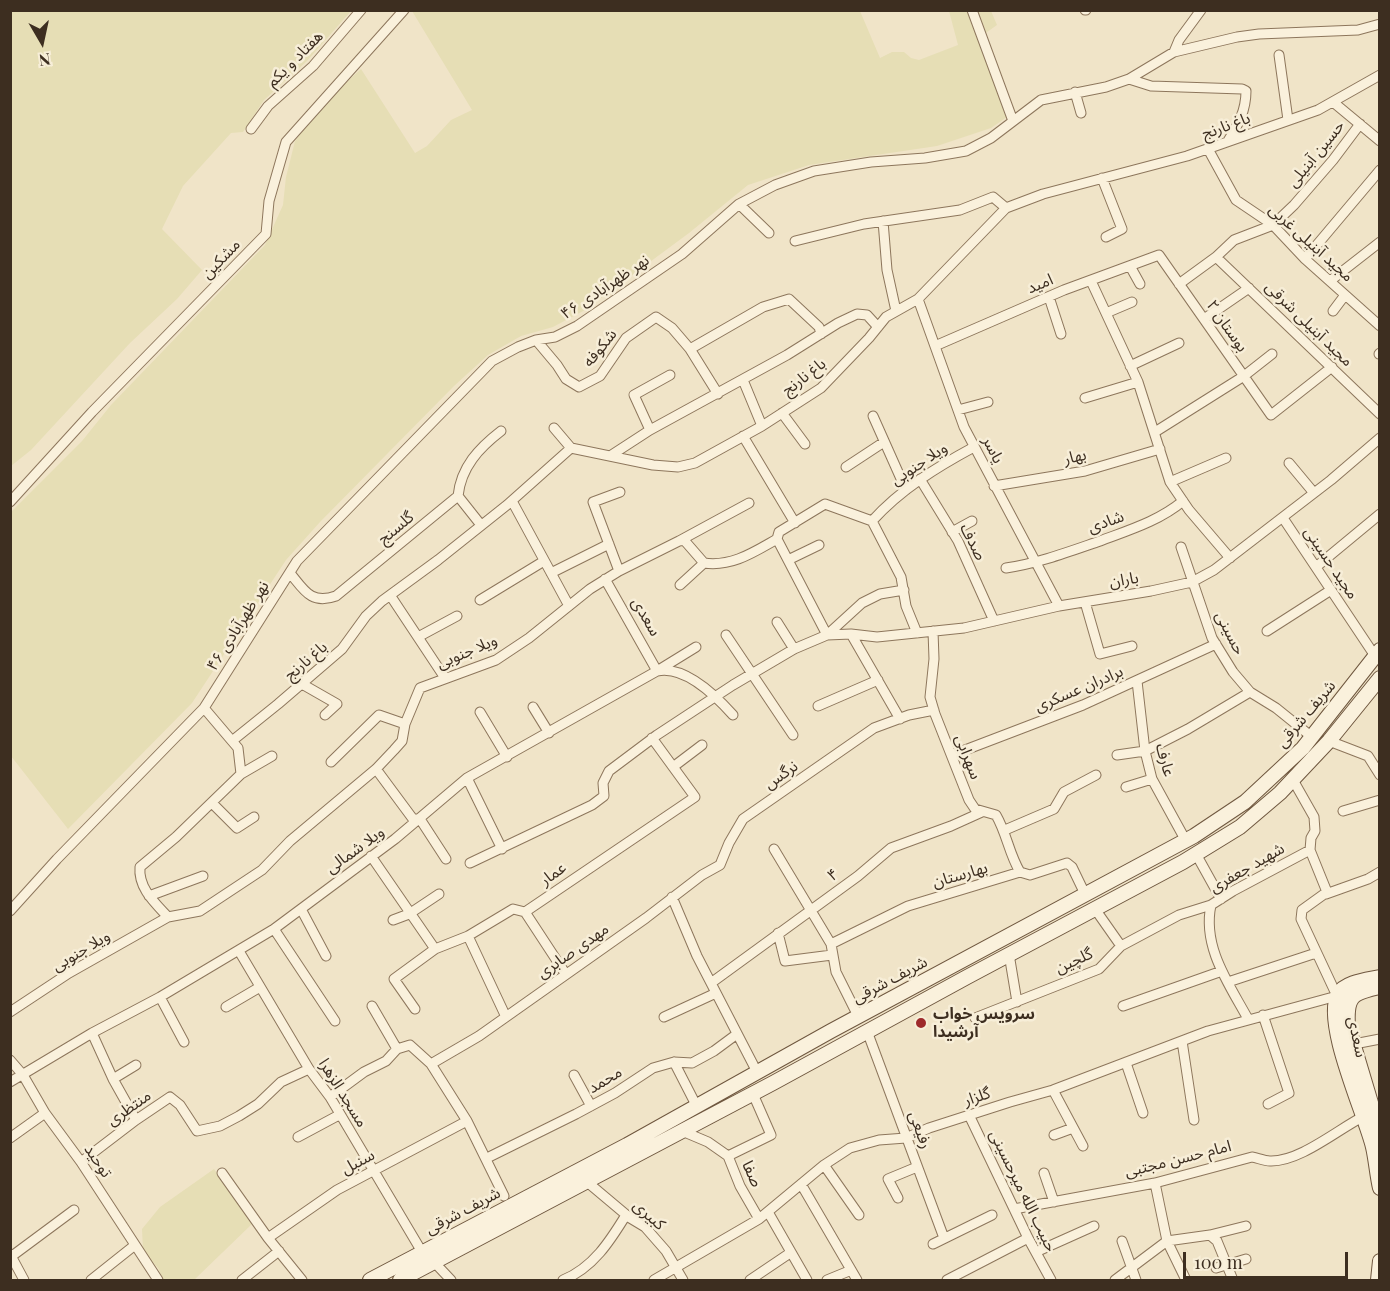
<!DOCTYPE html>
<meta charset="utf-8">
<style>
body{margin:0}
#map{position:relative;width:1390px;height:1291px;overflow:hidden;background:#f0e4c8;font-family:"Playfair Display",serif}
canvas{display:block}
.frame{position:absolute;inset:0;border:12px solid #3d2e20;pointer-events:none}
.north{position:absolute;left:12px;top:12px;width:60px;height:60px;-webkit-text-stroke:4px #f7eed8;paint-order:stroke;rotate:171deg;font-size:16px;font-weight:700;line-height:24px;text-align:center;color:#3d2e20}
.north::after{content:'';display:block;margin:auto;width:21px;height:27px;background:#3d2e20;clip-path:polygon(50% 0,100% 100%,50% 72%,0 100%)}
.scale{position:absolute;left:1183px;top:1252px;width:165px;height:27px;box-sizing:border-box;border:3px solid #3d2e20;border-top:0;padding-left:8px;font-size:18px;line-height:21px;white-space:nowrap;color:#3d2e20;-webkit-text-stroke:4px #f7eed8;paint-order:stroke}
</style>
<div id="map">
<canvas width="1390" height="1291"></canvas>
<div class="frame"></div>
<div class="north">N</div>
<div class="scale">100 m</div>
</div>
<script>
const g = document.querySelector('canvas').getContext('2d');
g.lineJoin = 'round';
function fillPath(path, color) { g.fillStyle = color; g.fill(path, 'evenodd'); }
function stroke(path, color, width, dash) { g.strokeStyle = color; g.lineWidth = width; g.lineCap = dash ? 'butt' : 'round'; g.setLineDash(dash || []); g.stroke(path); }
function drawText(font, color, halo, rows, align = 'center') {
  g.font = font + ' "Playfair Display","Noto Sans Arabic",serif'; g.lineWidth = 5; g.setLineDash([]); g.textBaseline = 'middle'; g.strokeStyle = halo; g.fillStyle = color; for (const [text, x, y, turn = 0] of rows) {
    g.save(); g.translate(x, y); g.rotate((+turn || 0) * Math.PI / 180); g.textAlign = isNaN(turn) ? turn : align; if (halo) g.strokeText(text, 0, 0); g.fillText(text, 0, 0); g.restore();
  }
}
fillPath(new Path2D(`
 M11,10L351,11L307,61L264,100L243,132L231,133L183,186L162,229L202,270L177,299L130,343L31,450L11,466Z
 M412,11H860L880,58L892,52H904L911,58L919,60L958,45L949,11H991L997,25L980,37L1007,117L991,128L937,146L809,165L748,185L689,233L585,310L553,327L521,336L488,355L454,386L320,522L286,560L192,703L68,829L11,756V512L82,441L111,405L265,245L283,205L286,177L295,141L318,108L361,69L415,153L427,146L451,120L472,110Z
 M214,1169L252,1224L194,1280H163L158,1268L143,1251L142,1229L160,1207Z`), '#e6deb5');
const street = new Path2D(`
 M972,10L1013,121
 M1085,10H1086
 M1174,52L1179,40L1201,10
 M1279,55L1288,120
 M1129,79L1151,86L1242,89L1246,91C1246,111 1238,125 1228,141
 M1075,92L1081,113
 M1333,102L1380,141
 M251,129L268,106L313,66L361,10
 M1208,149L1236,200L1273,225L1305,259L1380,326
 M1102,178L1122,229L1106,237
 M739,204L769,233
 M883,221L887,270L896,311
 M795,241L864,224L960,210L993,197L1006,208
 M1216,257L1380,414
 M1305,259L1380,170
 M1130,266L1140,284
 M1091,281L1138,382L1170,482L1189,510L1230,558
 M1330,281L1380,242
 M1179,284L1216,257L1234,240L1273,225L1294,205L1333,160L1360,124
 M1049,297L1061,334
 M918,299L964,427L1059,606
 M1333,311L1345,295
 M1106,313L1132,302
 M1204,319L1249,288
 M536,340L557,365L566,379L579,387L600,376L626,338L656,317L672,328L690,349L763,307L789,299L819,327L821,334
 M935,346L1064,290L1159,255L1271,415L1332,367
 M690,349L718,394
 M1379,354L1380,353
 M1130,366L1179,343
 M743,380L762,426
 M1085,398L1138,382
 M958,410L988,402
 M782,413L805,444
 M873,416L906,490
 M554,428L571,448
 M650,430L634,395L670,375
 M1155,432L1244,376L1272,354
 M743,436L795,523
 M610,456L650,430L787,355L838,323L857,314L867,315L878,327
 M1289,463L1314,493
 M846,467L884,442
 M920,479L958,541L994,621
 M1170,482L1226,458
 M994,486L1085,471L1160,449
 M458,496L481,525
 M512,501L569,606
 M10,502L92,412L266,234L269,201L286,142L404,10
 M1283,518L1375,656
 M872,521L901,577L906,606L917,633
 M952,532L972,521
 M777,539L827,635
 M679,541L749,503
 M1181,547L1212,638L1233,672L1250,692L1276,708L1312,737
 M788,560L819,545
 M1316,567L1380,514
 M1006,568C1039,563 1068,552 1100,541C1129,530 1159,521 1183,501
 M619,571L593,502L620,492
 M290,573C304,590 311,605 336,596L458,496C461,467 479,448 501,431
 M551,573L609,544
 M605,579L657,671L696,647
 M680,585L704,563
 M390,595L445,678
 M480,600L544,561
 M1085,602L1100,654L1132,646
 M777,622L794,649
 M933,631L934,659L930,697L935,714L969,800L975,809L996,815C1007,834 1009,854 1020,872
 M1267,631L1331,590
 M851,634L900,719
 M726,635L793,735
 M827,635L851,634L877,637L964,628L1059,606L1151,591L1192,582L1214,570L1331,480L1380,438
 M418,637L457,616
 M1137,681L1145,751L1152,779L1186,841
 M302,684L337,704L325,715
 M818,706L878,680
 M533,707L549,733
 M204,708L232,741
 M480,712L507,757
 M1329,741L1368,756L1380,775
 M952,755L1083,705L1216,644
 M1117,755L1145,751L1188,729L1250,692
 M331,762L379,715L405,724
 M673,767L702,745
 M376,769L413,819H420L446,859
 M241,774L272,756
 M467,778L502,849
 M1293,780L1314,817L1315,831L1311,838L1310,850L1327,892L1302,910L1301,919L1337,996
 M1126,787L1152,779
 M212,803L237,828L254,817
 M1343,811L1380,800
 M1005,830L1054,809L1064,792L1096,775
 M774,849L831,944L836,972L858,1016
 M1196,854L1221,899
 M371,856L435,949
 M470,863L592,805L604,796L603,783L609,771L657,735L733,685L794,649L827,635L862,603L880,594L904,590
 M1326,894L1368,879L1380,872
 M149,896L203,876
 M672,897L697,956L757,1072
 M301,909L326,956
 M1095,909L1121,946
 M10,911L57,859L204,708L297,561L492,361L518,347L536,340L555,337L577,326L682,254L739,204L775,185L814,171L871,162L925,158L966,151L991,138L1041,100L1106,87L1129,79L1174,52L1237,37L1259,34L1358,30L1380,24
 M525,912L565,973
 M168,917C155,903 138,888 140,867L176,837L241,774L238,748L232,741L278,704L342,649L366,616L382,601L438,560L507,505L571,448L653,465L678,467L695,463L762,426L821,388L869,338L886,317L918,299L1006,208L1043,194L1187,156L1318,110L1380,75
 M393,920L409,914L439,894
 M274,929L335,1021
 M778,933L785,961L832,955
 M468,936L506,1017
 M831,944L908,906L1020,872L1030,875L1067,863L1072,867L1085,894
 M239,951L309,1069L330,1097L422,1252
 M1009,954L1017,1002
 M1228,982L1316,953
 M711,983L858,876L891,848L951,826L982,812
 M160,997L184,1042
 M372,1006L397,1049
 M1123,1006L1222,971
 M226,1007L260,987
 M415,1009L394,979L435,949L468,936L513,909L525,912L695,797L652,738
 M10,1012L69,973L168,917L200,911L262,870L290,841L376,769L394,750L402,741L405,724L420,688L496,660L529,638L590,589L619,571L679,541L684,540L704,563C732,567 754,552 777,539L779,532L825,504L872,521C901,489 937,467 974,447
 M1263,1015L1289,1093L1268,1104
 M664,1017L716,993
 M975,1018L1099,969L1121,946L1179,915L1211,905
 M1248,1019C1229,984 1202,947 1211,905L1233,891L1310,850
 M867,1031L944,1238
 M92,1033L113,1079L136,1120
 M1182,1041L1194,1120
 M1349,1045L1380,1039
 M10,1060L23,1075L45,1113L81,1162L158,1280
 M674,1062L694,1101
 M1126,1063L1143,1113
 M431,1064L467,1121L504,1196
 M574,1075L591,1106
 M113,1079L136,1065
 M10,1082L92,1033L160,997L274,929L395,839L467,778L657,671C685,665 716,696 733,715
 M1053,1090L1083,1146
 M330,1097L364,1072L386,1061L397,1049L410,1045L431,1064L479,1036L646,918L702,875L720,865L729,843L743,819L874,728L909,715L934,710
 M969,1115L1028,1238L1051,1280
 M682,1131L708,1142L728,1156L740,1186L759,1219
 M1054,1135L1073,1128
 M298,1137L339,1115
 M10,1138L45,1113
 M728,1156L771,1135L753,1094
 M487,1158L576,1114L615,1093L653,1068L674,1062L692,1063L714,1051L737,1034
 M81,1162L136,1120L170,1097L180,1105L197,1131L220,1126L239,1116L258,1104L281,1082L309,1069
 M824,1165L859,1215
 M222,1173L268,1238L302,1280
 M1044,1173L1054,1202
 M586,1181L630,1218L645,1227L666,1251L683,1280
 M1155,1183L1167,1241L1186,1280
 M801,1184L857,1280
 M898,1198L888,1179L917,1167
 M1014,1209L1155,1183L1252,1157C1258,1158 1264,1161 1270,1161C1300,1162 1338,1129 1366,1115
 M768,1212L807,1280
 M1210,1235L1217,1241L1233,1280
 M268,1238L337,1190L467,1121
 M1122,1241L1136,1280
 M933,1244L992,1215
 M1036,1252L1094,1226
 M10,1254L24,1280
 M12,1256L74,1210
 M434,1262L451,1280
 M1216,1268L1246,1259
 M91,1280L135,1245
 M242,1280L279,1251
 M563,1280C593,1268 610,1241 626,1215
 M654,1280L759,1219L824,1165L850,1148L879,1140L906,1138L929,1128L1010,1102L1053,1090L1208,1031L1337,996L1351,999
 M750,1280L790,1253
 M827,1280L849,1271
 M947,1280L1028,1238
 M1115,1280L1167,1241L1210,1235L1246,1226`);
const secondary = new Path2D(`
 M1380,977C1366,980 1345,982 1338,994C1323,1024 1365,1114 1373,1147C1376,1160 1377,1175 1380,1188
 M1380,987C1352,993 1346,996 1348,1026L1380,1133
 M370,1280L627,1145L831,1031L1194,836L1245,802L1303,748L1380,650
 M400,1280L773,1083L967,977L1183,862L1240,827L1280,793L1329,741L1380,678
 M1378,1280L1380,1261`);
stroke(street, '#8d765c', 11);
stroke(secondary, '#6f573f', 16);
stroke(street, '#faf1dc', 9);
stroke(secondary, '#faf1dc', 14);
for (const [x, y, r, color] of [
 [921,1023,6,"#9e2a2b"]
]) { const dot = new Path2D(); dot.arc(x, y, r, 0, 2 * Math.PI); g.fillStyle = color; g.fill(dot); stroke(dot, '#f7eed8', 2); }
drawText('16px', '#3d2e20', '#f7eed8', [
 ["هفتاد و یکم",295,59,-45],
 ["باغ نارنج",1226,126,-20],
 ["حسین آبنیلی",1316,154,-51],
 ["مجید آبنیلی غربی",1311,243,42],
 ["مشکین",221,259,-46],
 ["امید",1040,284,-23],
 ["نهر ظهرآبادی ۴۶",605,287,-34],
 ["مجید آبنیلی شرقی",1309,324,44],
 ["بوستان ۲",1227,326,55],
 ["شکوفه",600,348,-51],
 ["باغ نارنج",804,377,-38],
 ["یاسر",993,450,63],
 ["بهار",1075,457,-13],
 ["ویلا جنوبی",919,464,-34],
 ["شادی",1106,522,-20],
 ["گلسنج",396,528,-40],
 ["صدف",973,542,63],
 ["مجید حسینی",1331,563,56],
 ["باران",1124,580,-9],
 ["سعدی",646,617,60],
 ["نهر ظهرآبادی ۴۶",238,626,-58],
 ["حسینی",1230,633,63],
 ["ویلا جنوبی",467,652,-23],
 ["باغ نارنج",306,661,-41],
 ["برادران عسکری",1079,689,-23],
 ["شریف شرقی",1306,714,-50],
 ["سهرابی",968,757,69],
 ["عارف",1165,760,75],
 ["نرگس",781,775,-35],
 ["ویلا شمالی",355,850,-36],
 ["شهید جعفری",1247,868,-30],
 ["عمار",553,874,-36],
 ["۴",833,875,-35],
 ["بهارستان",960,875,-16],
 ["ویلا جنوبی",81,951,-31],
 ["مهدی صابری",573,951,-35],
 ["گلچین",1074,961,-25],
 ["شریف شرقی",890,980,-28],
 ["سعدی",1357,1037,78],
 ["محمد",605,1080,-31],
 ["مسجد الزهرا",343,1093,58],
 ["گلزار",977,1097,-18],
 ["منتظری",129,1108,-35],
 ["رفیعی",920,1130,70],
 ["امام حسن مجتبی",1178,1159,-14],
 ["توحید",98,1161,56],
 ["سنبل",358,1162,-28],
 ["صفا",752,1174,65],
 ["حبیب الله میرحسینی",1023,1191,64],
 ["شریف شرقی",463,1211,-28],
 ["کبیری",649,1215,41]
]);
drawText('bold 16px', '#3d2e20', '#f7eed8', [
 ["سرویس خواب",933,1014],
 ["آرشیدا",933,1032]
], 'left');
</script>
